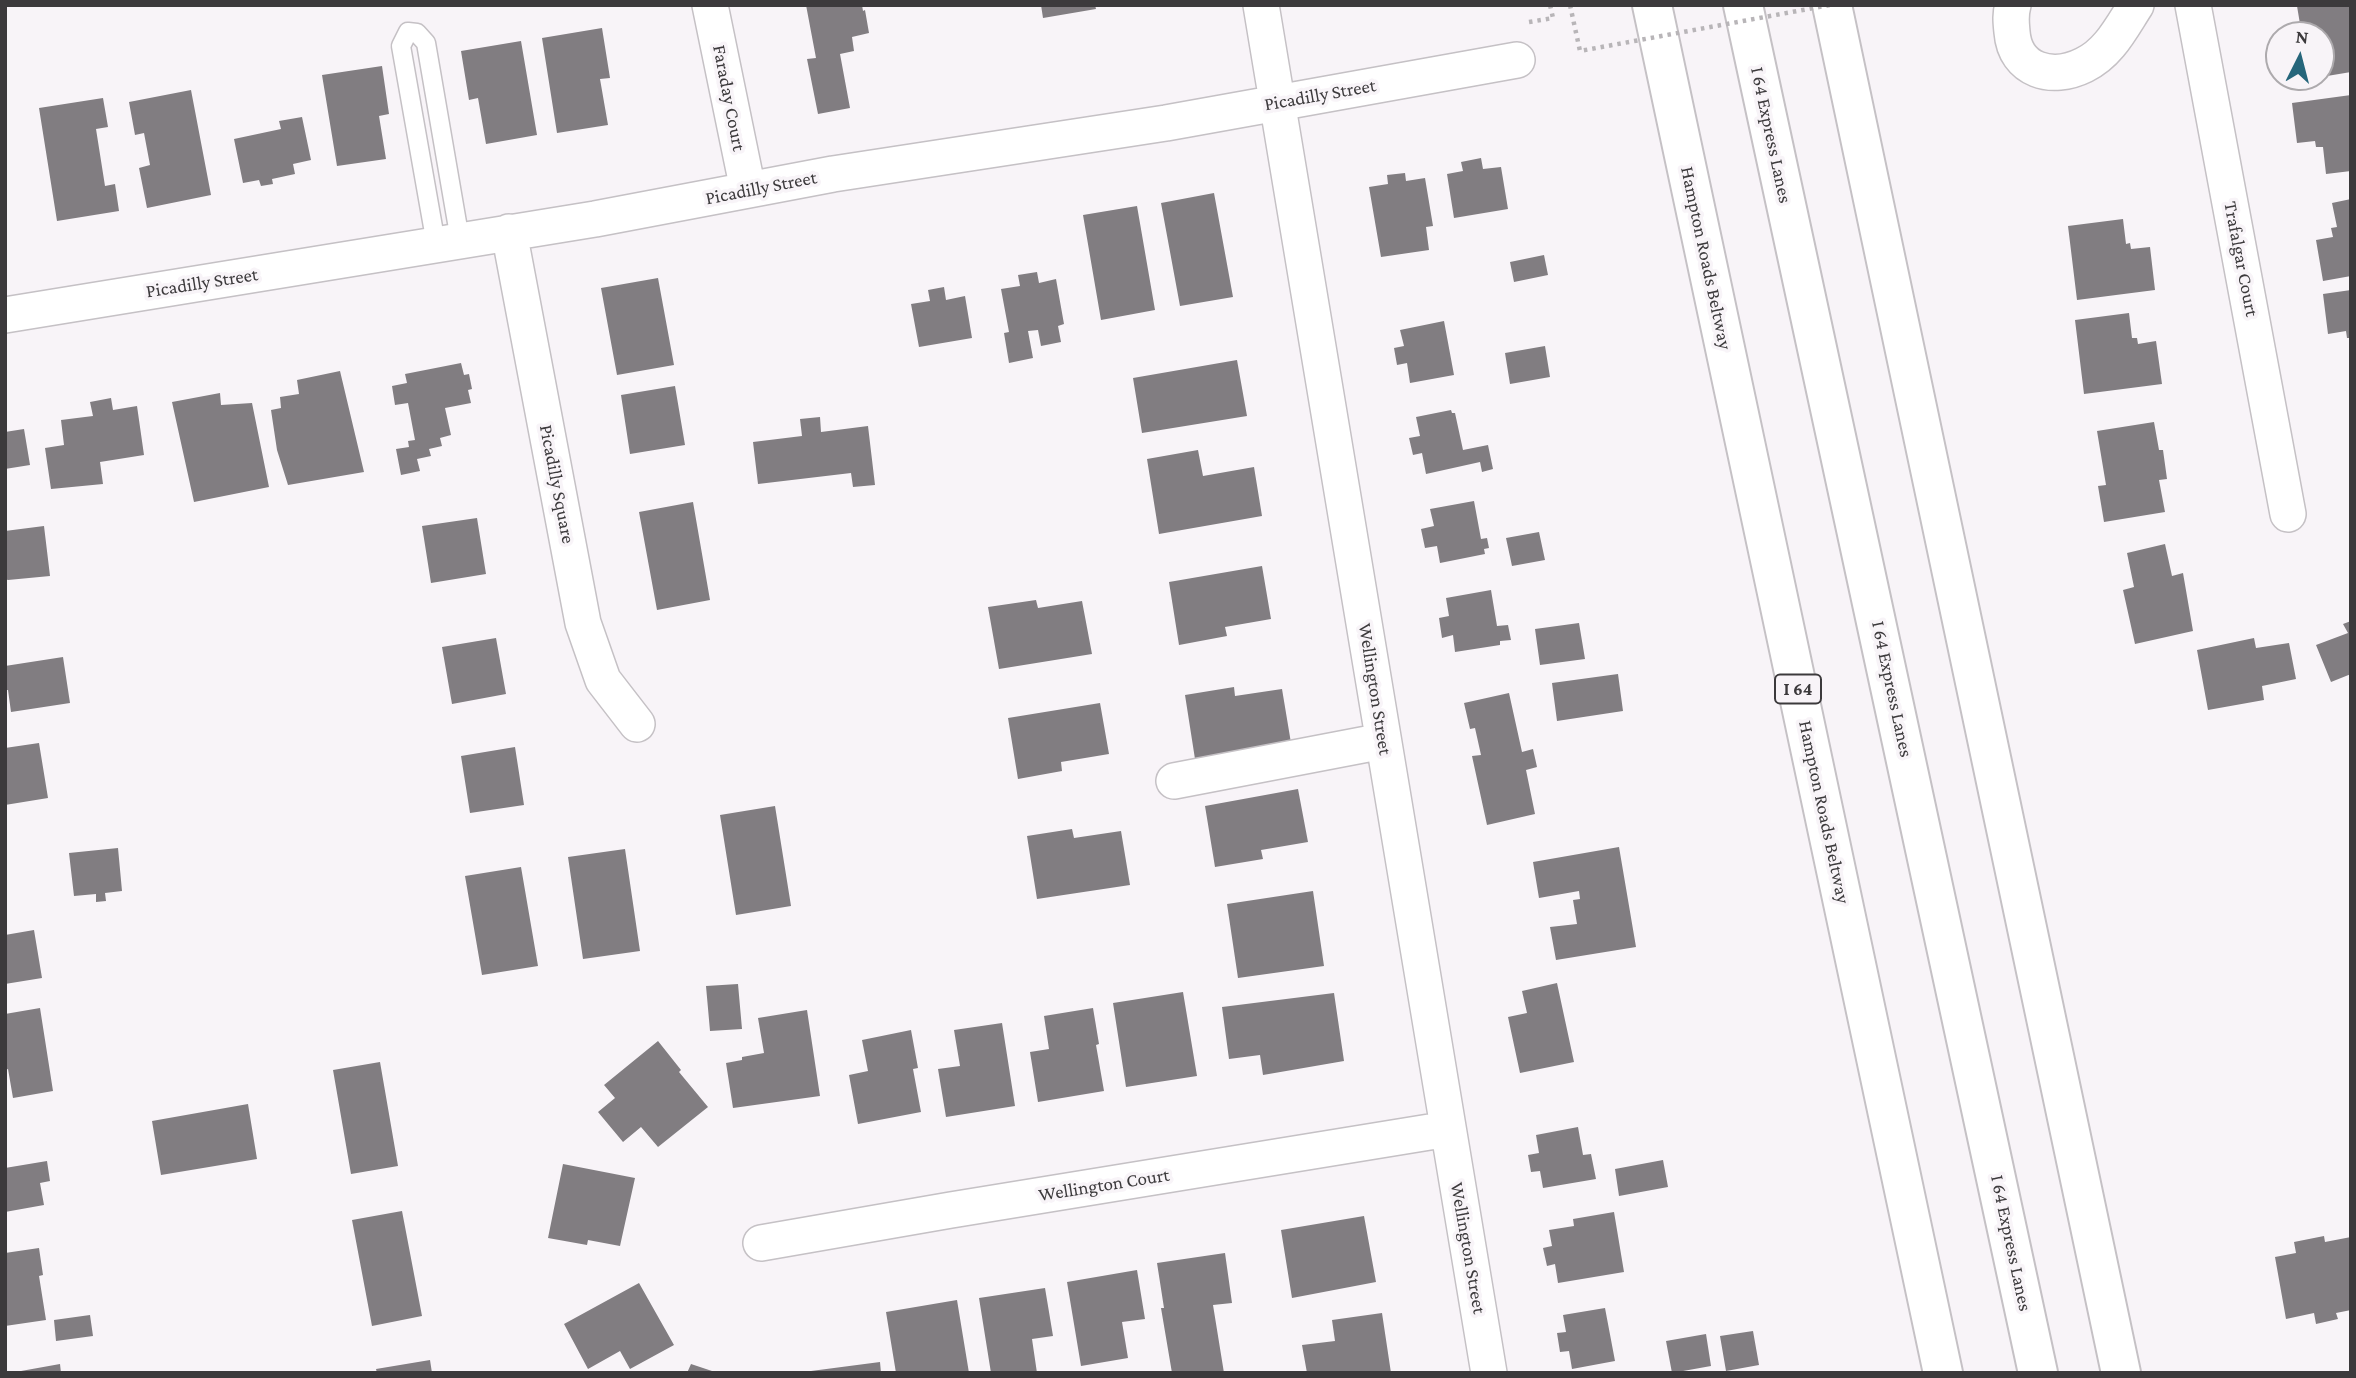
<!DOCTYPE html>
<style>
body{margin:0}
#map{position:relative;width:2356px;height:1378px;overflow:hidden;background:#f8f4f8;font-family:"Crimson Pro",serif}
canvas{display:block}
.frame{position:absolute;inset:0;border:7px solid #3c3a3c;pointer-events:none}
.north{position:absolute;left:2265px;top:21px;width:70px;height:70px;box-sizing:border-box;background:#f8f4f8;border:2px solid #adaaad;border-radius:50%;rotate:6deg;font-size:19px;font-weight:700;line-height:28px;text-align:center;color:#3c3a3c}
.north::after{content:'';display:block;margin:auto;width:24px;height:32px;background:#26667b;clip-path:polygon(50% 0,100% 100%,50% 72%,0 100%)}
</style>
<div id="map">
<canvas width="2356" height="1378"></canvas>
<div class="frame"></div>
<div class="north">N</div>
</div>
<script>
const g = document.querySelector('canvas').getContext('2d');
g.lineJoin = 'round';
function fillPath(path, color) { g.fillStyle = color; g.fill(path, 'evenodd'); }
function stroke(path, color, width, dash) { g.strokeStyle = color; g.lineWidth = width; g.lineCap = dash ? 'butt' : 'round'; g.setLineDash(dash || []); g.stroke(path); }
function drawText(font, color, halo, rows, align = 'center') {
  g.font = font + ' "Crimson Pro",serif'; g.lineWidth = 7; g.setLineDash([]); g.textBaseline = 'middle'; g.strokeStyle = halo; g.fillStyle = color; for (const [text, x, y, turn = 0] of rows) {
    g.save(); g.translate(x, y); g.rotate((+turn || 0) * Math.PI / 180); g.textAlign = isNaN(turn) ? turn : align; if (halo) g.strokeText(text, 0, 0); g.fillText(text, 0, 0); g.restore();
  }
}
fillPath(new Path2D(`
 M806,5H862L863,11L865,10L869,33L852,37L854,51L840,54L850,108L818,114L807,59L816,58Z
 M1041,5H1095L1096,9L1043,18Z
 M2351,5V72L2321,77V35H2296L2295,30H2301L2297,6Z
 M602,28L610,78L600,79L608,125L557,133L542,38Z
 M521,41L537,135L486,144L478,98L469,100L461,51Z
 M382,66L389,114L379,116L386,159L337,166L322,75Z
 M2287,77H2316V78L2288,84Z
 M191,90L211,195L147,208L139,168L150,165L144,133L135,135L129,102Z
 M2351,95V171L2326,174L2323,147H2316L2315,141L2297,143L2292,103Z
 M103,98L108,127L96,129L105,186L115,184L119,211L57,221L39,108Z
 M302,117L311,160L293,164L295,174L272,179L273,184L261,186L259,180L243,183L234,139L281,129L279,121Z
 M1481,158L1483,169L1501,167L1508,209L1454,218L1447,174L1463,171L1461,162Z
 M1405,173L1406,181L1425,178L1433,226L1426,227L1429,250L1381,257L1369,187L1388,184L1387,175Z
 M1214,193L1233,297L1180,306L1161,203Z
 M2351,199V276L2323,281L2316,240L2333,237L2331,228L2337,227L2332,203Z
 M1137,206L1155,310L1101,320L1083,215Z
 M2123,219L2126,244L2130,243L2131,249L2150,247L2155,290L2077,300L2068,226Z
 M1544,255L1548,275L1514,282L1510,262Z
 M1037,272L1039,283L1056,279L1064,324L1058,326L1061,342L1041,346L1038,330L1028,331L1033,358L1009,363L1004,333L1009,332L1001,289L1020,286L1018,275Z
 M658,278L674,365L617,375L601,288Z
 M944,287L946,300L965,296L972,338L919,347L911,304L930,301L928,290Z
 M2351,290V338H2347L2346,331L2328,334L2323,294Z
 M2129,313L2132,338H2137L2138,344L2156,341L2162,384L2084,394L2075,320Z
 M1444,321L1454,375L1410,383L1407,363L1397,365L1394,348L1404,346L1400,330Z
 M1545,346L1550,377L1510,384L1505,353Z
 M1237,360L1247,416L1142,433L1133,378Z
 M461,363L464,375L469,374L472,389L468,390L471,403L445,408L451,435L440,438L442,446L429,449L431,456L417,459L420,471L401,475L396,449L409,447L408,441L415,440L408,403L395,405L392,386L407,383L405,374Z
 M340,371L364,472L288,485L277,450L271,410L281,408L280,397L299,394L297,380Z
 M675,386L685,445L630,454L621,395Z
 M220,393L221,405L252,403L269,487L194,502L172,402Z
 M111,398L113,410L137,406L144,455L100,462L103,484L51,489L45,448L64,445L61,420L93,416L90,402Z
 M1451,410L1452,413H1455L1463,450L1488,445L1493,469L1482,472L1480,462L1426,474L1422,453L1413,455L1409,438L1420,436L1416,417Z
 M820,417L821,432L868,426L875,485L853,487L851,473L758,484L753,442L802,436L800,419Z
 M2154,422L2159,450H2163L2167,479L2159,480L2165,512L2104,522L2098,486L2106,485L2097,431Z
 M24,429L30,465L5,469V432Z
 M1198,450L1203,476L1254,467L1262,516L1159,534L1147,459Z
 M1474,501L1481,539L1487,538L1489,548L1484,549L1485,554L1440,563L1437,546L1425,548L1421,529L1434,526L1430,509Z
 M693,502L710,600L657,610L639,512Z
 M477,518L486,574L431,583L422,526Z
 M44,526L50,576L8,580L5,579V531Z
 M1539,532L1545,560L1512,566L1506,538Z
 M2165,544L2172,576L2183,573L2193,631L2135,644L2123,590L2134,587L2127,553Z
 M1262,566L1271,619L1225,627L1227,636L1179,645L1169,582Z
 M1491,590L1497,626L1508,625L1511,640L1500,641V645L1455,652L1453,635L1442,638L1439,618L1449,616L1446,598Z
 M1036,600L1038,608L1082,601L1092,654L999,669L988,607Z
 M2351,621V674L2331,682L2316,645L2348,633L2343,624Z
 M1579,623L1585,659L1540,665L1535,629Z
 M496,638L506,694L452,704L442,647Z
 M2254,638L2256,648L2289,643L2296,679L2262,686L2264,700L2208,710L2197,650Z
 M63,657L70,703L11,712L8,690H5V666Z
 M1618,674L1623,711L1557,721L1552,683Z
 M1234,687L1235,696L1282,689L1291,743L1195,759L1185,695Z
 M1509,693L1522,752L1533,749L1537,767L1526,770L1535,814L1487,825L1472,756L1481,755L1475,728L1470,729L1464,703Z
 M1100,703L1109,754L1061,762L1062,771L1018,779L1008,718Z
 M39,743L48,798L5,805V748Z
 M515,747L524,805L470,813L461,756Z
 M1298,789L1308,842L1261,850L1263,859L1215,867L1205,806Z
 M775,806L791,906L736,915L720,815Z
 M1072,829L1074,838L1121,831L1130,885L1037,899L1027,836Z
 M1619,847L1636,947L1556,960L1550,927L1577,924L1573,900L1580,899L1579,891L1539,898L1533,862Z
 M118,848L122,891L105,893L106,901L96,902V894L74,896L69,853Z
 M625,849L640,951L583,959L568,857Z
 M521,867L538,966L482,975L465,876Z
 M1313,891L1324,966L1238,978L1227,904Z
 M34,930L42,978L5,984V935Z
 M1557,983L1574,1062L1520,1073L1508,1017L1527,1013L1522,991Z
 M738,984L742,1029L710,1031L706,986Z
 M1183,992L1197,1076L1126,1087L1113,1003Z
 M1334,993L1344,1061L1263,1075L1260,1055L1229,1059L1222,1007Z
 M40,1008L53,1091L13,1098L8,1069L5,1070V1014Z
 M1093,1008L1099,1044L1096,1045L1104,1091L1038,1102L1030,1052L1049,1049L1044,1016Z
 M807,1010L820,1096L733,1108L726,1063L742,1060V1057L764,1053L758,1018Z
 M1002,1023L1015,1106L946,1117L938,1069L960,1066L954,1030Z
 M911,1030L918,1068L913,1069L921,1112L858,1124L849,1075L868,1071L862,1040Z
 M658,1041L681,1070L679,1072L708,1107L658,1147L641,1127L623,1142L598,1112L615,1098L604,1085Z
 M380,1062L398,1166L351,1174L333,1070Z
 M248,1104L257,1159L161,1175L152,1121Z
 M1578,1127L1583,1155L1591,1154L1596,1179L1543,1188L1540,1171L1531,1172L1528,1155L1539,1153L1536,1135Z
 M1663,1160L1668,1187L1619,1196L1615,1169Z
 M47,1161L50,1181L40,1183L44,1205L5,1212V1168Z
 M563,1164L635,1178L620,1246L588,1240L587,1245L548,1238Z
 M402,1211L422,1316L372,1326L352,1220Z
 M1614,1212L1624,1272L1558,1283L1555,1264L1547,1266L1543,1248L1552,1246L1549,1230L1574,1226L1573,1219Z
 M1364,1216L1376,1282L1292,1298L1281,1230Z
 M2324,1236L2325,1242L2351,1237V1310L2336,1313L2338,1319L2316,1324L2314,1313L2286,1319L2275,1257L2296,1253L2294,1242Z
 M39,1248L43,1275L39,1276L46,1320L5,1326V1253Z
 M1225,1253L1232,1303L1213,1305L1224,1373H1172L1161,1308H1164L1157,1263Z
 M1137,1270L1145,1319L1122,1322L1128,1358L1081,1366L1067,1282Z
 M639,1283L674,1345L630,1369L620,1351L588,1369L564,1324Z
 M1045,1288L1053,1336L1032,1339L1037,1373H991L979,1298Z
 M957,1300L969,1373H896L886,1312Z
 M1605,1308L1615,1361L1572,1369L1569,1351L1560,1352L1557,1333L1566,1332L1563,1315Z
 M1382,1313L1391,1373H1307L1302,1345L1335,1341L1332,1320Z
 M90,1315L93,1336L56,1341L54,1320Z
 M1753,1331L1759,1365L1726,1371L1720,1336Z
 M1706,1334L1711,1366L1672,1373L1666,1341Z
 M430,1360L432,1373H377L376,1369Z
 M880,1362L881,1373H811V1371Z
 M60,1364L61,1373H21V1371Z
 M691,1364L715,1372V1373H687Z`), '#817d81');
const lane = new Path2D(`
 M436,244L401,46L408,32L417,33L426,43L460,240`);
const street = new Path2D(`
 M710,5L748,190
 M1261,5L1489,1373
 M2013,5C2010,15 2011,22 2012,32C2015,71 2052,81 2084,65C2109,53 2121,28 2136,5
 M2193,5L2288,514
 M509,232L583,623L603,680L637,724
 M5,315L595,219L833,174L1166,123L1517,60
 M1174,781L1383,741
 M761,1243L951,1210L1448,1129`);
const highway = new Path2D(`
 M1652,5L1943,1373
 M1743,5L2038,1373
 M1832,5L2121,1373`);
stroke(lane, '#c5c1c5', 21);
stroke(street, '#c5c1c5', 38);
stroke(highway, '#c5c1c5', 42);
stroke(new Path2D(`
 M1529,22L1553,18L1550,5`), '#b8b5b8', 4.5, [3.5, 5]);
stroke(lane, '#fff', 18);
stroke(street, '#fff', 35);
stroke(highway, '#fff', 38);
stroke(new Path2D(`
 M1570,5L1580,51L1830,5`), '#b8b5b8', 4.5, [3.5, 5]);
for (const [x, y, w] of [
 [1798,689,46]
]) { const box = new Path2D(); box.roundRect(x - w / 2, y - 14.5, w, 29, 5); g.fillStyle = '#f8f4f8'; g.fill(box); stroke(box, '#3c3a3c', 2); }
drawText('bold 18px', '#3c3a3c', null, [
 ["I 64",1798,689]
]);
drawText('19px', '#3c3a3c', '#f8f4f8', [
 ["Picadilly Street",1320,95,-10],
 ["Faraday Court",729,98,79],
 ["I 64 Express Lanes",1771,135,78],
 ["Picadilly Street",761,188,-11],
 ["Hampton Roads Beltway",1706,258,78],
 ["Trafalgar Court",2241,259,79],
 ["Picadilly Street",202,283,-9],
 ["Picadilly Square",557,484,79],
 ["Wellington Street",1375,689,81],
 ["I 64 Express Lanes",1892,689,78],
 ["Hampton Roads Beltway",1824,812,78],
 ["Wellington Court",1104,1185,-9],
 ["I 64 Express Lanes",2011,1243,78],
 ["Wellington Street",1468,1248,80]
]);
</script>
